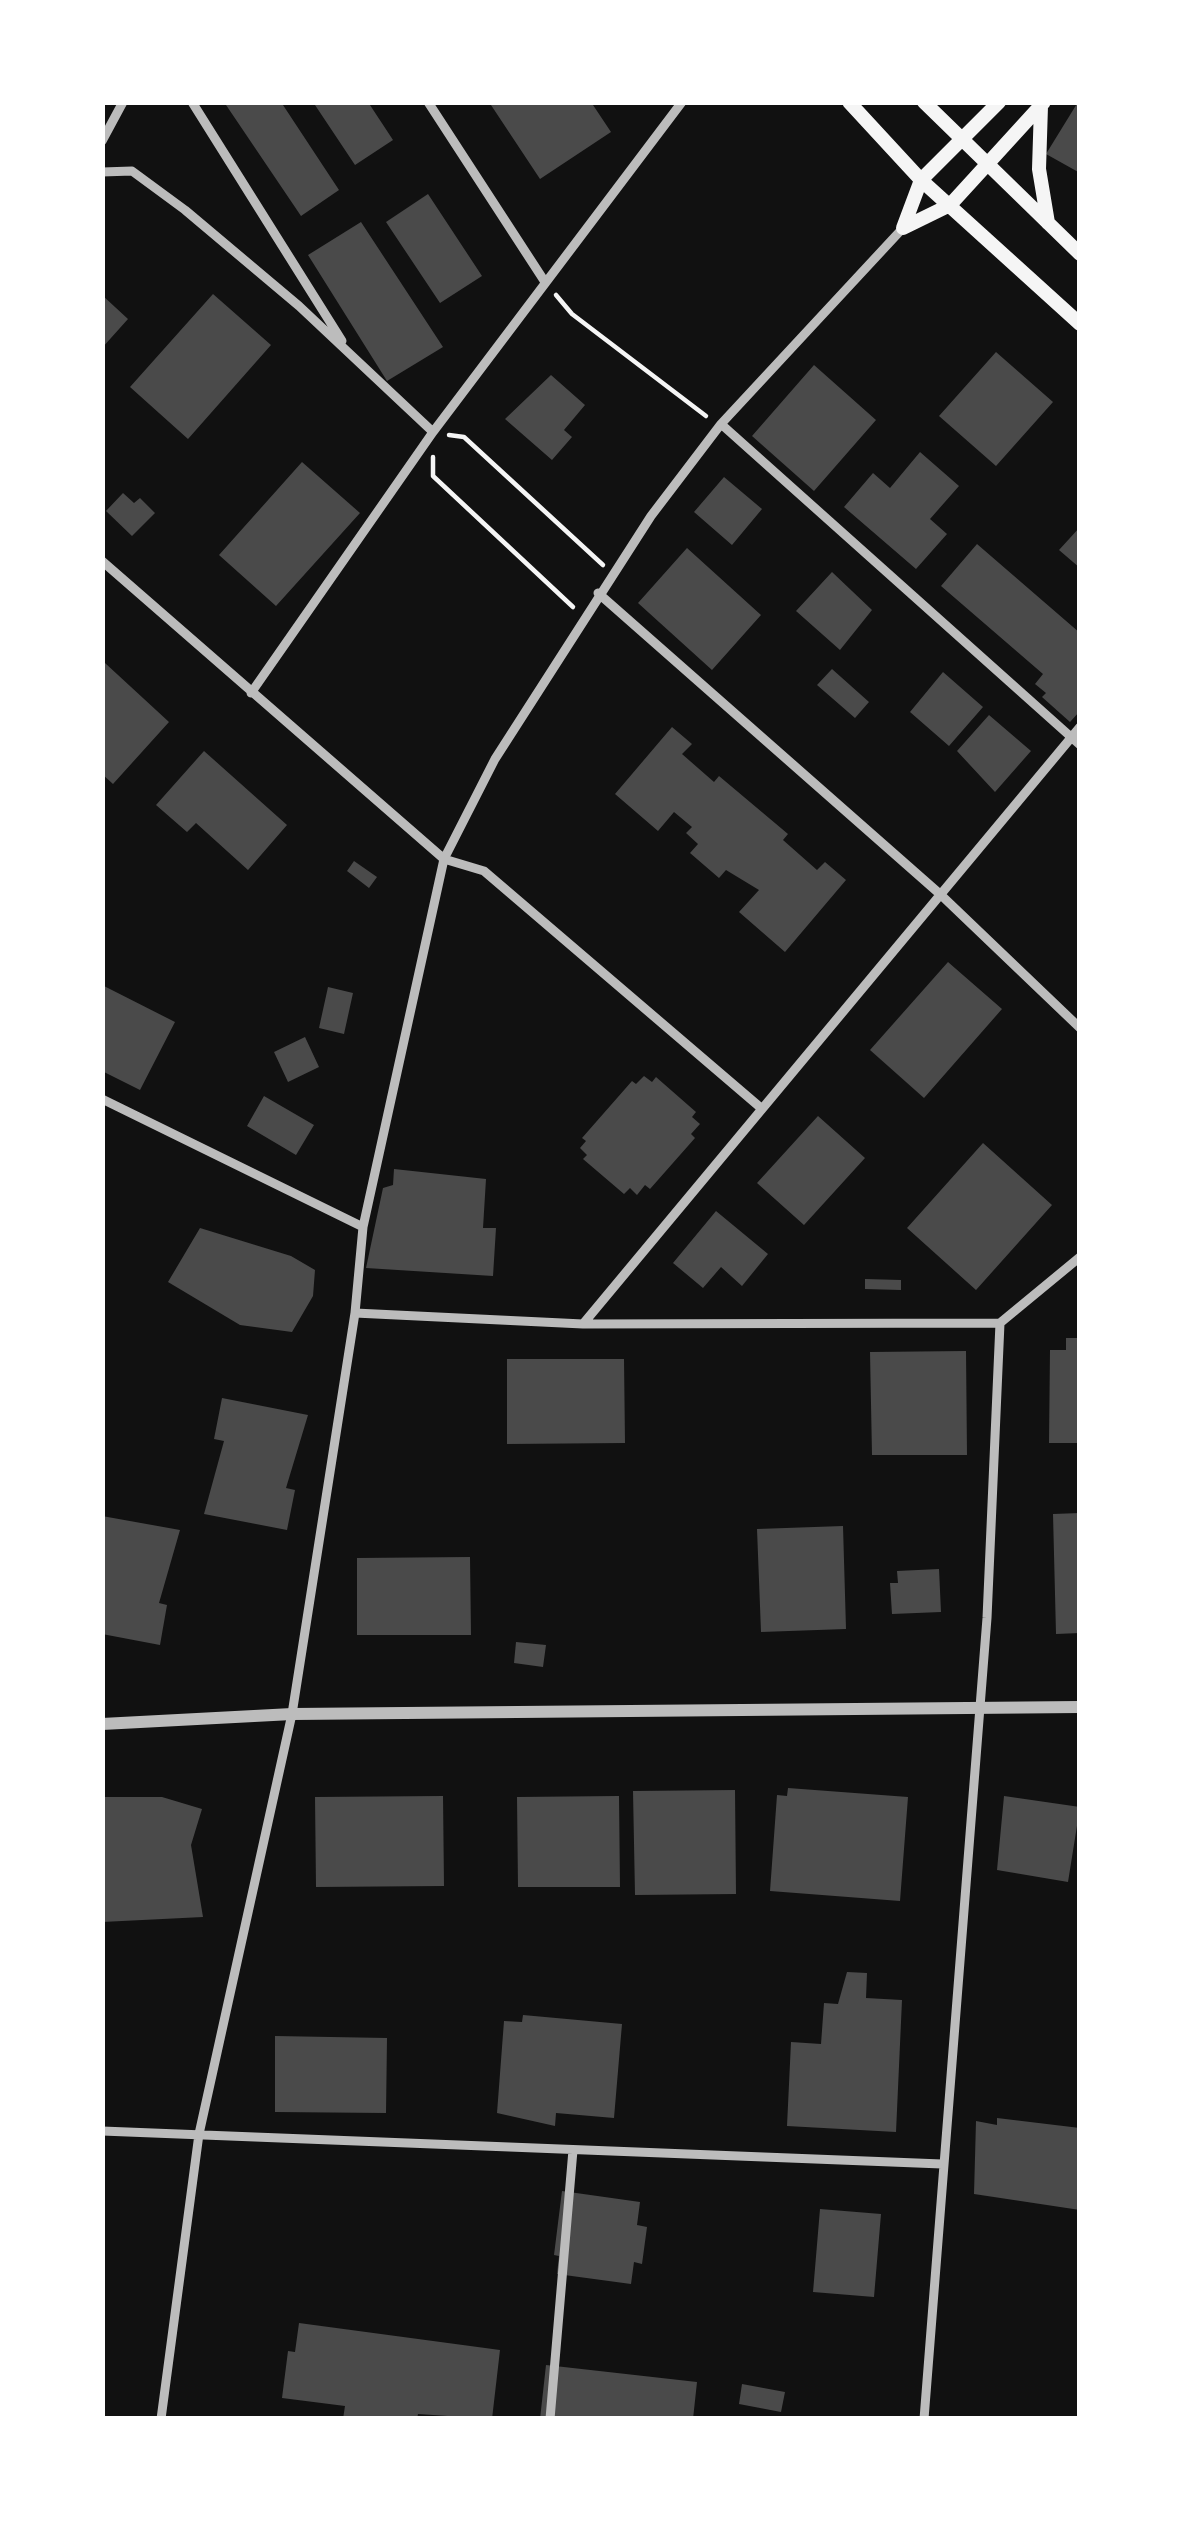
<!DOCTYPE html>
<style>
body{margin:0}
#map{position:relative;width:1182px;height:2521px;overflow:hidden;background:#111;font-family:"Archivo Narrow",sans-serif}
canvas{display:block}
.frame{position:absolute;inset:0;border:105px solid #fff;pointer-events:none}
</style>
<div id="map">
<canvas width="1182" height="2521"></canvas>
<div class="frame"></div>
</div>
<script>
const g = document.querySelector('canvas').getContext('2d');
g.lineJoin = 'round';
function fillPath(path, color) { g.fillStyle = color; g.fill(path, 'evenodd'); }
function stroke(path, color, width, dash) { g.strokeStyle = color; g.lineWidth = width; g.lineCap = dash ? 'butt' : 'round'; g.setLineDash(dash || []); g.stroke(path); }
fillPath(new Path2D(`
 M224,102H281L339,190L301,216Z
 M313,102H368L393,140L355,165Z
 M489,102H591L611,132L540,179Z
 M1078,102H1080V173L1046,154Z
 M428,194L482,276L440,303L386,222Z
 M361,222L443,347L387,381L308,255Z
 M213,294L271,345L188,439L130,387Z
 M102,295L128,319L102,348Z
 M996,352L1053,402L996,466L939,416Z
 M814,365L876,420L814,491L752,436Z
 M551,375L585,405L564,430L572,437L552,460L505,419Z
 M920,452L959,486L930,519L947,534L916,569L844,507L873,473L890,488Z
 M302,462L360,513L276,606L219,555Z
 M724,477L762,509L732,545L694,512Z
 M123,493L134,503L140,498L155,513L132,536L106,511Z
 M1080,527V568L1059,550Z
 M977,544L1080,633V711L1070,722L1042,697L1046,693L1035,684L1043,674L941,586Z
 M687,548L761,615L712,670L638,603Z
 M832,572L872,610L840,650L796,611Z
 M105,663L169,722L113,784L102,774Z
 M832,669L869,702L855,718L817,685Z
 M943,672L983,707L949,746L910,712Z
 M989,715L1031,751L995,792L957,751Z
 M672,727L692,744L682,754L714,782L719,776L788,834L783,840L817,870L825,862L846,880L785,952L739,912L759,890L726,870L719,878L690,853L698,844L686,833L692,827L674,812L658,831L615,794Z
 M204,751L287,825L248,870L196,823L187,832L156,805Z
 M354,861L377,877L369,888L347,871Z
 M948,962L1002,1009L924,1098L870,1050Z
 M102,985L175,1022L140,1090L102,1071Z
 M328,987L353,993L344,1034L319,1028Z
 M305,1037L319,1067L288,1082L274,1052Z
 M644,1076L652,1082L656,1077L696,1112L692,1117L700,1124L691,1134L695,1138L650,1189L645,1185L637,1195L630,1188L624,1194L583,1159L587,1155L580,1148L586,1141L582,1138L632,1081L636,1084Z
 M264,1096L314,1125L296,1155L247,1126Z
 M818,1116L865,1158L804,1225L757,1183Z
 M983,1143L1052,1205L976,1290L907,1228Z
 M394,1169L486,1179L483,1228H496L493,1276L366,1268L383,1188L393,1185Z
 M716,1211L768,1254L742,1286L721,1267L703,1288L673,1263Z
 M200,1228L291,1256L315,1270L313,1296L292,1332L240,1325L168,1282Z
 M865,1279L901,1280V1290L865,1289Z
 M1066,1338H1080V1443H1049L1050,1350H1066Z
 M966,1351L967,1455H872L870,1352Z
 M507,1359H624L625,1443L507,1444Z
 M222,1398L308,1415L286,1488L295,1490L287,1530L204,1514L224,1441L214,1439Z
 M1080,1513V1633L1056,1634L1053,1514Z
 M102,1516L180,1530L159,1603L167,1605L160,1645L102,1634Z
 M843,1526L846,1629L761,1632L757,1529Z
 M470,1557L471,1635H357V1558Z
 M939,1569L941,1612L892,1614L890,1583H898L897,1571Z
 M516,1642L546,1645L543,1667L514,1663Z
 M788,1788L908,1797L900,1901L770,1891L777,1795L787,1796Z
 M735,1790L736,1894L635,1895L633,1791Z
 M443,1796L444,1886L316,1887L315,1797Z
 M619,1796L620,1887H518L517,1797Z
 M1004,1796L1080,1807L1068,1882L997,1870Z
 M102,1797H162L202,1809L191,1845L203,1917L102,1922Z
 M847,1972L867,1973L866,1998L902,2000L896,2132L787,2126L791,2042L821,2044L824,2003L838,2004Z
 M523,2015L622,2024L614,2118L556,2113L555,2126L497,2113L504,2021L522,2022Z
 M275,2036L387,2038L386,2113L275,2112Z
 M997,2118L1080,2128V2210L974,2194L976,2121L997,2125Z
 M562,2191L640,2202L637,2225L647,2227L642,2264L634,2262L631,2284L557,2274L559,2256L554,2255Z
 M820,2209L881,2214L874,2297L813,2292Z
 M299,2323L500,2350L492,2419L418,2414L417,2419H343L345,2406L282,2398L288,2351L295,2352Z
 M546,2365L697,2382L693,2419H540Z
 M742,2384L785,2392L781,2412L739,2404Z`), '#4a4a4a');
stroke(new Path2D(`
 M556,295L572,314L706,416
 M449,435L464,437L603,565
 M433,457V476L573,607`), '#f5f5f5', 4.5);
stroke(new Path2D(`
 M192,102L342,341
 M428,102L545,282
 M102,141L123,102
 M102,172L132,171L185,210L299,306L433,432
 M721,424L1080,745
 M102,561L444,859L484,871L761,1108
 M598,593L941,895L1080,1028
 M251,693L433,432L682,102
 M102,1099L363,1227
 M355,1313L583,1324L1000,1323L1080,1257
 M583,1324L1080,727
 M102,2131L942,2164
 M161,2419L199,2134L292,1714L355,1313L363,1227L444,859L495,759L651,516L721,424L903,228
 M550,2419L573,2150
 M924,2419L987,1618L1000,1323`), '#bcbcbc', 9);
stroke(new Path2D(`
 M102,1724L292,1714L1080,1707`), '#bcbcbc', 12);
stroke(new Path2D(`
 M849,102L921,180L1080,324
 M924,102L1080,254
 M1041,106L1039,169L1048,223
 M903,228L950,205L1044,102
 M903,228L921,180L999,102`), '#f5f5f5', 14);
</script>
